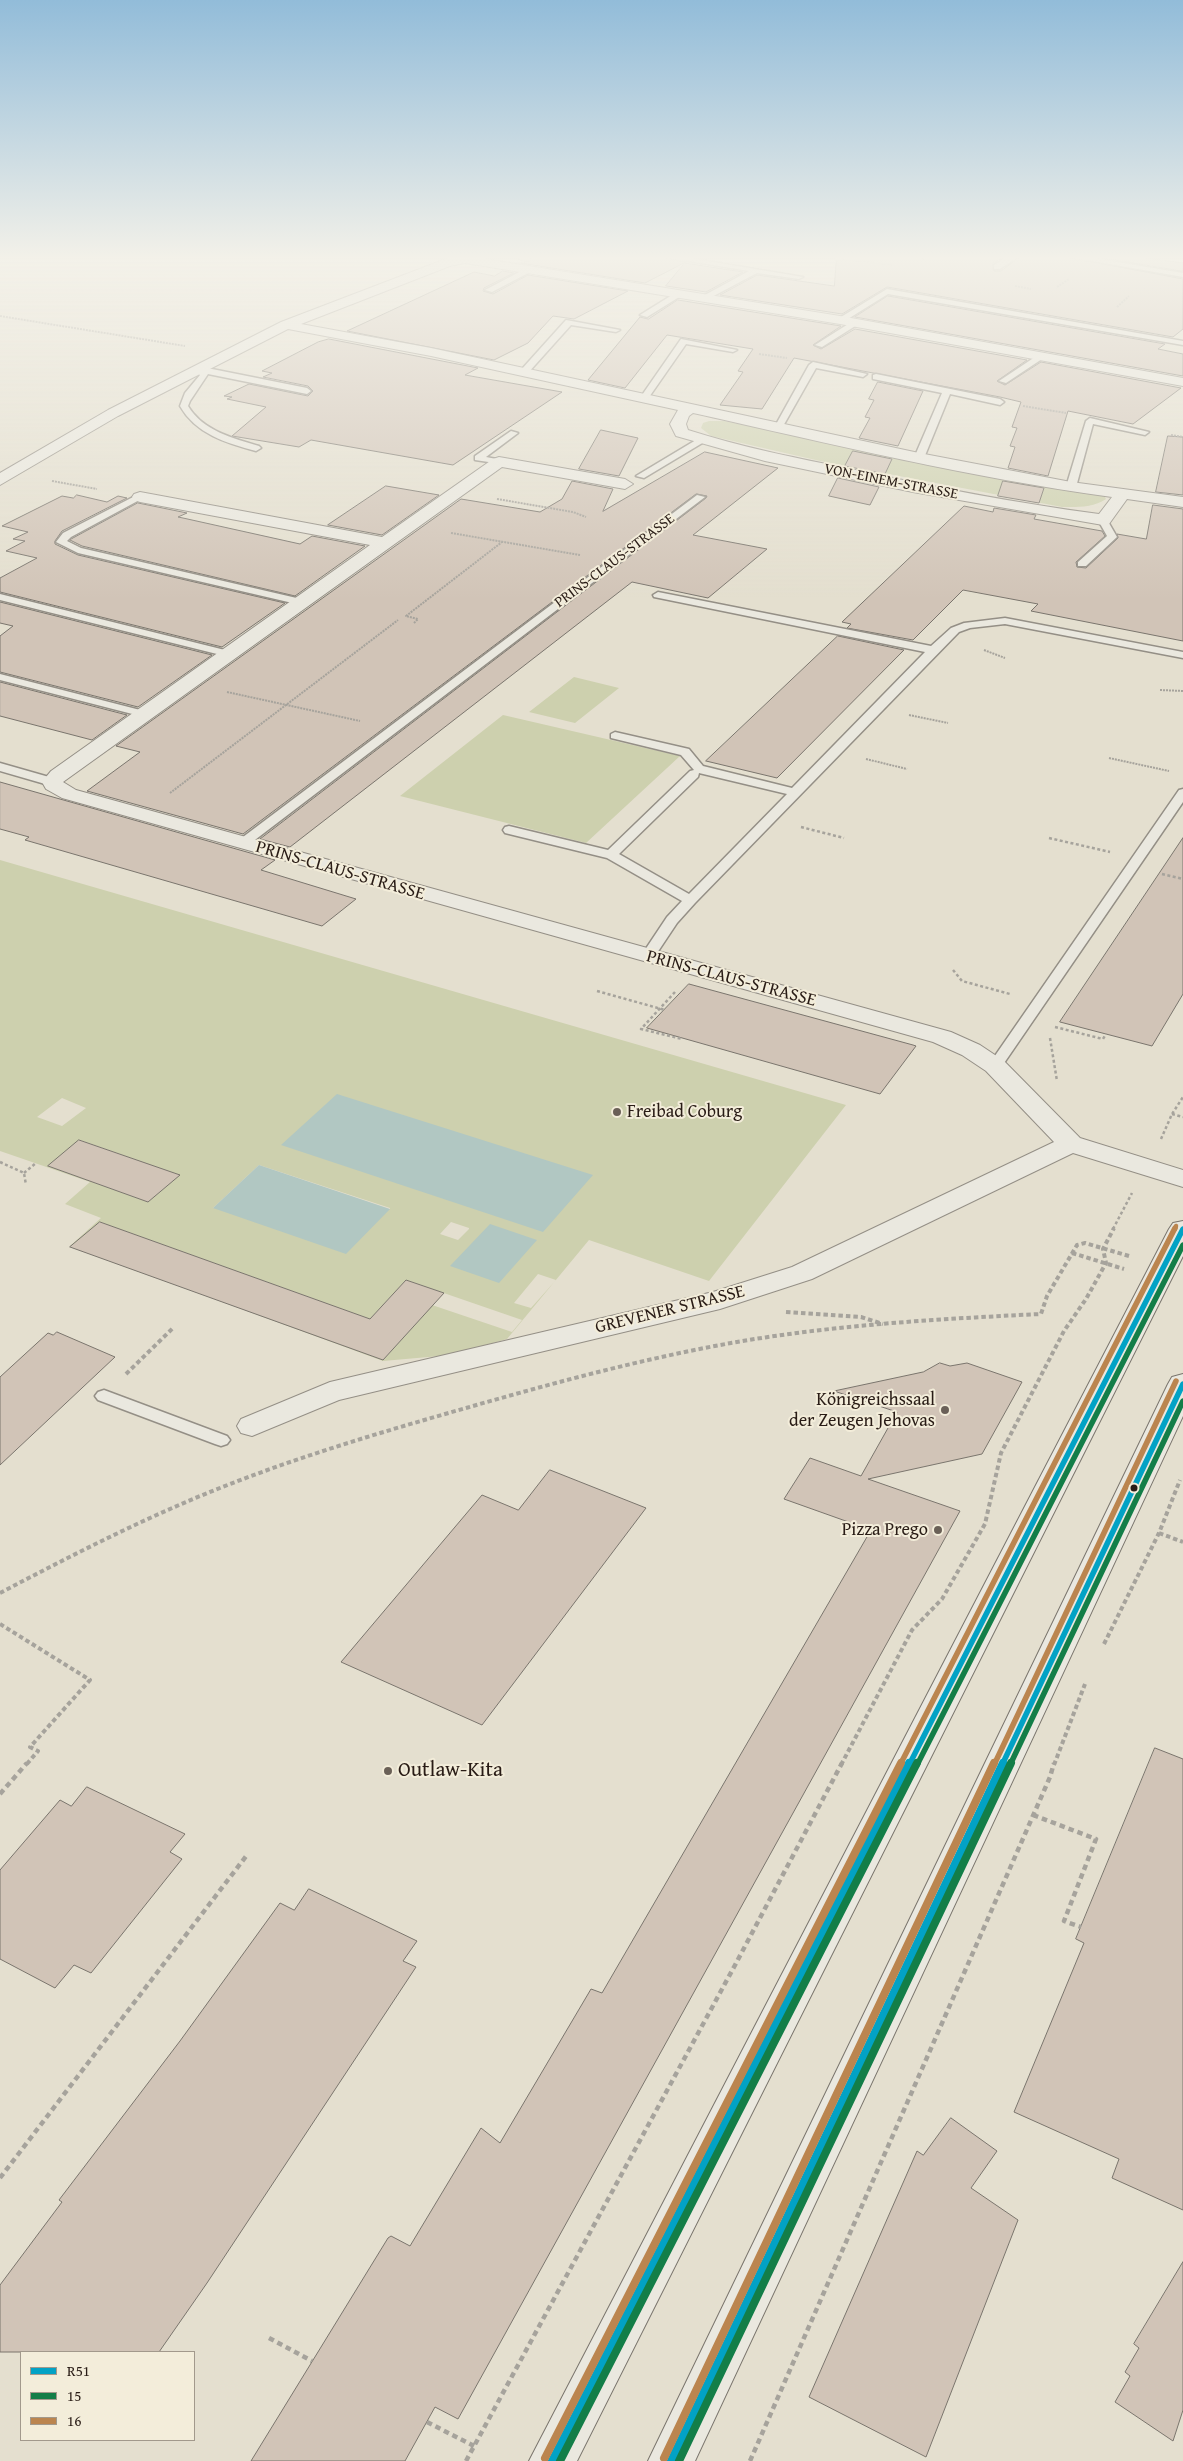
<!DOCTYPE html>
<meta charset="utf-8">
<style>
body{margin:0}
#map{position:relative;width:1183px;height:2461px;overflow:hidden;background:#e4dfcf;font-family:"Gentium Book Plus",serif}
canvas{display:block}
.legend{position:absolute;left:20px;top:2351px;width:175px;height:90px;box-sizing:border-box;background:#f3edda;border:1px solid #a2998c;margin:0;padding:6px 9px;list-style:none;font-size:15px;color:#291c16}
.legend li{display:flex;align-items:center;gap:10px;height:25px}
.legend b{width:25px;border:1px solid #a2998c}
</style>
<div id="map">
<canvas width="1183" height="2461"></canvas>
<ul class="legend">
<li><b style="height:6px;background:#02a2c5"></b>R51</li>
<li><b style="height:6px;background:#137e48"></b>15</li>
<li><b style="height:6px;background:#bb854f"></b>16</li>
</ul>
</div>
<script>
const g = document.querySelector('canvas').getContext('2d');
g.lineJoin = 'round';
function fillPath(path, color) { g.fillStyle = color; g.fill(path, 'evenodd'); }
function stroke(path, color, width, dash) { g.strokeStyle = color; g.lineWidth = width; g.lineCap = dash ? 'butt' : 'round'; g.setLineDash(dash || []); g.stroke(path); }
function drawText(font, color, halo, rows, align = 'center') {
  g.font = font + ' "Gentium Book Plus",serif'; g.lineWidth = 4; g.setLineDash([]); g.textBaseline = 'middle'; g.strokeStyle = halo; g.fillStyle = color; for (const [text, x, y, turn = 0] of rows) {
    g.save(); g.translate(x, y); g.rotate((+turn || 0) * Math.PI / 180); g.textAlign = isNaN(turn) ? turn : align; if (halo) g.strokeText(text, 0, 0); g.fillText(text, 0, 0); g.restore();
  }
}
fillPath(new Path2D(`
 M709,421H724L1104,495L1106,499C1093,508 1077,507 1062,507L820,461L711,436L701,428L703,423Z
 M574,677L619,688L575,723L529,712Z
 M503,715L680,756L586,843L400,796Z
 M0,860L846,1105L709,1281L589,1240L507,1339L451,1355L383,1361L70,1246L101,1218L65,1204L90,1182L0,1151ZM62,1098L86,1108L62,1126L37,1117ZM80,1140L179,1175L148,1202L48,1166ZM259,1165L390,1208V1209L213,1208ZM100,1222L370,1319L406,1280L522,1320L512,1332L432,1305L383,1360L71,1247ZM451,1222L469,1228V1229L458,1240L440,1234ZM538,1274L556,1280L531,1308L514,1303Z`), '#cdd0ae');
fillPath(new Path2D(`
 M337,1094L593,1175L543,1232L281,1145Z
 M259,1165L390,1209L346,1254L213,1208Z
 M490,1224L537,1240L499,1283L450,1266Z`), '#b1c7c2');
const building = new Path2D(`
 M534,256H657L686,262L645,283L520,263H527Z
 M837,256H1006L993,263L994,271H1001L1021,256H1062L1183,279V329L1173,337L887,287L842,314L720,295L757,275L834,286Z
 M1092,256H1131L1183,263V271Z
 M685,263L743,272L706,292L666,286Z
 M503,271L514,273L484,288L483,291L493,294L528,275L628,291L574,319L553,316L528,343L494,360L347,331L474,272L494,276Z
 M888,296L1165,344L1158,349L1183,354V376L855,317Z
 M678,300L841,326L813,345L821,349L855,329L1027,360L997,381L1005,385L1041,362L1181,388L1133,424L1068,411L1048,476L1008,468L1015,447L1010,446L1017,428L1012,427L1021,402L1000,397L794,358L762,409L720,405L743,372L738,371L753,349L667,335L625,388L588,380L640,317L648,319Z
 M329,339L478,368L465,375L562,392L453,465L311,440L299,447L232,436L266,407L227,399L232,397L224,396L249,384L308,396L313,391L308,386L263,377L272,373L262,371L318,342Z
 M878,382L923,391L898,446L859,438L870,418L865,417L874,400L869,399Z
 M601,430L638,438L619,476L579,469Z
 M1168,436L1183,437V495L1156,492Z
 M853,451L892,459L885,474L845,466Z
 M705,452L778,468L693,535L767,549L708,598L632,582L290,847L260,839L706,498L707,496L696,494L243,834L87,791L140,752L116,746L461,499L540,512L562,499L572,481L613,489L603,511Z
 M838,478L879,487L870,505L829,496Z
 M1003,481L1044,488L1039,503L998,496Z
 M386,486L439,495L382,535L328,525Z
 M77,495L107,502L118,496L127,498L62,531L55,541V544L78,555L285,603L222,647L0,592V578L37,558L6,551L25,541L13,539L28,532L2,526L62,496L73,498Z
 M138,503L187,513L178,517L183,518L300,544L312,536L365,546L295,596L82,546L70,540Z
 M1153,505L1183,509V641L1031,611L1038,604L963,590L913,640L847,628L851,624L842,622L964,506L993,512L994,508L1036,515L1034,519L1102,531L1105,536L1076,562L1077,567L1086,568L1118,538L1117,534L1146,539Z
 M0,602L212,655L138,707L0,672V636L13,626L0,623Z
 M838,636L904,650L777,778L706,761Z
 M0,682L127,715L92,740L0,716Z
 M0,782L275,860L261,870L356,899L322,926L25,840L29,837L0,829Z
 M1183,838V994L1152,1046L1060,1022Z
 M689,984L913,1045L916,1046L880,1094L647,1028Z
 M79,1140L180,1175L148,1202L48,1166Z
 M100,1222L370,1319L406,1280L444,1293L383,1360L70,1247Z
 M57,1332L115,1357L0,1465V1377L48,1333L53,1335Z
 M940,1363L950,1366L967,1363L1022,1382L982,1454L868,1479L960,1511L458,2419L435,2407L405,2461H251L388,2238L391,2236L410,2246L481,2128L500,2143L591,1989L602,1993L871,1530L784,1499L810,1458L861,1476L897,1412L834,1391L923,1372Z
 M550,1470L646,1508L482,1725L341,1662L482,1495L518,1510Z
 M1155,1748L1183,1759V2210L1112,2178L1119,2159L1014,2112L1084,1943L1076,1939Z
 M87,1787L185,1834L170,1852L182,1859L91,1973L74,1965L55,1988L0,1959V1870L60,1800L71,1806Z
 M309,1889L417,1941L403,1961L416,1967L207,2283L159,2352H0V2285L62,2202L59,2200L180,2041L280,1903L294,1910Z
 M951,2118L997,2151L971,2188L1018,2220L926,2457L809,2397L917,2151L923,2155Z
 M1183,2262V2410L1173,2441L1115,2402L1130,2376L1125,2372L1139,2348L1134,2344Z`);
fillPath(building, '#d1c4b7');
stroke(building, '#7a756d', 1);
const service = new Path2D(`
 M514,256H525L530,259L526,261Z
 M659,256H677L803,277L799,279L757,273L706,300H703V296L749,271Z
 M1010,256H1019L1000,269H994V265Z
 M1064,256H1081L1183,273V277Z
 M527,268L534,270L492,292L485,290Z
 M887,289L1183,341V345L888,294L843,322L836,320Z
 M677,292L684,294L647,317L640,315Z
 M566,320L620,330L616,332L571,325L527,374H521V370Z
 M853,321L860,323L822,347L815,345Z
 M681,339L737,350L733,352L686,344L647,400H641L640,398Z
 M1038,355L1045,357L1006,383L999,381Z
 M813,362L867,374L863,377L816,368L782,428L775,430L774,428L809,365Z
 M197,366L307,388L311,391L307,394L208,374L190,401L188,406C203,431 233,438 259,446L261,448L256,451C226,443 196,434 180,406L185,393L200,375L193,369Z
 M876,374L1000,399L1004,402L1000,405L950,394L924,458L919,461L914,458L942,393L873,379V375Z
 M1090,418L1149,432L1145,435L1093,424L1076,487L1068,489L1066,487L1086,421Z
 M511,431L518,433L486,457L502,460V464L475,460V456Z
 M701,437L706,440L704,442L644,478L636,476Z
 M137,495L145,497L71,537L67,541L81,548L301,599L306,602L301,605L78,553L56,542L63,533Z
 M697,495L705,497L247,846H239L237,843L239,840Z
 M1103,517L1106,518L1117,537L1086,566H1078V562L1107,536L1098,520Z
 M658,592L931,646L951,628L964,623L1005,618L1183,652V658L1005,624L970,628L959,632L695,903L677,923L653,959L648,960L641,956L667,917L682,901L607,858L505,833L503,830L505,827L509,826L608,850L690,771L694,770L681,755L611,738V734L615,732L689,749L703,766L792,788L925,652L654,597L653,595ZM699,773L787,794L689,894L619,854L698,777Z
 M0,594L233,652L234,654L229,657L0,600Z
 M0,674L148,712L150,714L144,717L0,680Z
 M0,763L56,779L58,782L52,786L0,771Z
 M1183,789V802L1000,1069H990L988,1066L990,1063L1179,790Z
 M104,1390L227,1436L230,1440L227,1444L221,1446L215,1444L98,1400L95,1396L98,1392Z`);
const minor = new Path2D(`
 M461,256H487L485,259L840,316L1183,378V386L840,324L465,263L450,266L301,324L431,348L919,453L1071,482L1183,497V507L1127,499L1109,524L1103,525L913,492L765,461L676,436L670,424L678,410L431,356L288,329L118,416L0,485V473L108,410L281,322L443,260ZM693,413C832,444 971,478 1112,497L1099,514C1015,503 933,487 851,469C796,458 741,447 688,430L686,424L689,416Z
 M499,457L625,479L633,484L625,489L502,467L63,782L76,790L951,1032L980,1045L1004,1061L1080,1138L1183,1170V1187L1073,1153L812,1279L720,1309L339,1400L252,1436L241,1433L237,1426L241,1419L330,1382L713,1292L792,1267L1054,1142L986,1071L962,1055L933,1042L62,798L46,789L42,782L51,771L370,545L140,502L134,500L132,497L134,494L140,492L382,537L493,459Z`);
const secondary = new Path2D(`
 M1183,1221V1256L577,2461H529L1169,1229L1173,1223Z
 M1183,1374V1416L695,2461H648L1168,1384L1172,1377Z`);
stroke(service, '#948f86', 3);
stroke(minor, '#948f86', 2);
stroke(secondary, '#7a756d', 2);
stroke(new Path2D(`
 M819,256L892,265
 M922,260L930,256
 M1015,286L1031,289
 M1057,287L1069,279
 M1117,307L1129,296
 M0,316L185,346
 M759,354L787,358
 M1023,406L1066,413
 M1171,435L1183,437
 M52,481L97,489
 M497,499L573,512L586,517
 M451,533L580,555
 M414,623L418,619L406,616L502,542
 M984,650L1005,658
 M1160,690L1183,691
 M227,692L360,721
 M909,715L948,723
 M1109,758L1169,771
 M866,759L907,769
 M170,793L398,620`), '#a6a39c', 2, [2, 1]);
stroke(new Path2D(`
 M801,827L844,838
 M1049,838L1110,852
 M1162,874L1183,879
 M953,970L962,981L1010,994
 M597,991L665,1010
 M675,992L641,1029L682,1039
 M1055,1027L1103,1039L1106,1034
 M1050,1038L1057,1081
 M1172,1114L1183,1117
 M1161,1139L1172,1114L1183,1097
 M0,1162L24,1173L26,1185
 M24,1173L36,1163
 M1113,1229L1132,1193`), '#a6a39c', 2.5, [3, 2.5]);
stroke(new Path2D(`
 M1072,1253L1124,1269
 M786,1312L861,1317L883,1324
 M126,1374L173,1328
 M1159,1533L1183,1542
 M0,1593C61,1561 123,1529 186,1502C277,1463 371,1435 466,1408C553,1383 642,1359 731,1343C833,1325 937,1319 1041,1314L1047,1296L1077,1245L1085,1243L1129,1256
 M0,1624L90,1680L30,1747L38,1751L26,1765
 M1104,1644L1159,1533L1180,1480
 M841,1765L912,1630L942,1599L985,1524L1001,1453L1064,1331L1086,1299L1106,1263L1103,1249L1114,1228
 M1054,1765L1085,1684`), '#a6a39c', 4, [4.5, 3]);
stroke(new Path2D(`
 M0,1794L27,1763
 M1033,1815L1096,1839L1064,1921L1081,1927
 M0,2178L247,1855
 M269,2338L312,2361
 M427,2422L474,2446
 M466,2461L734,1967L842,1763
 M750,2461L1050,1777L1054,1763`), '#a6a39c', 4.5, [5.5, 4]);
fillPath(service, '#eae8df');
fillPath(minor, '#eae8df');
fillPath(secondary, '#eae8df');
stroke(new Path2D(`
 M909,1765L1183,1229
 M1002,1765L1183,1384`), '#02a2c5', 5.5);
stroke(new Path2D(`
 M552,2461L909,1763
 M671,2461L1003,1763`), '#02a2c5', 8);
stroke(new Path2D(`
 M917,1765L1183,1245
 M1010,1765L1183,1401`), '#137e48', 5.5);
stroke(new Path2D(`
 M560,2461L917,1763
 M679,2461L1011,1763`), '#137e48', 8);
stroke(new Path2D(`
 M1175,1229L1176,1226`), '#bb854f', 4.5);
stroke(new Path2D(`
 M900,1765L1175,1228
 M994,1765L1176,1381`), '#bb854f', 5.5);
stroke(new Path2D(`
 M545,2458L901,1763
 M664,2458L994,1763`), '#bb854f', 8);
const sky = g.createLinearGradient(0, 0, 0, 600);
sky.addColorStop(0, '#92bcd9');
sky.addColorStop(0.43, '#f3f1e9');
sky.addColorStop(1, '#f3f1e900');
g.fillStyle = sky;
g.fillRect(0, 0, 1183, 600);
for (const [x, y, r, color] of [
 [617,1112,5,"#6a6057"],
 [945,1410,5,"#6a6057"],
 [1134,1488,4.5,"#291c16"],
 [938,1530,5,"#6a6057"],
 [388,1771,5,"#6a6057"]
]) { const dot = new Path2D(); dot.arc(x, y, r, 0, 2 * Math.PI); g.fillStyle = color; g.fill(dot); stroke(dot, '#f3edda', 2); }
drawText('15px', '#291c16', '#f3edda', [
 ["VON-EINEM-STRASSE",891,482,11],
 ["PRINS-CLAUS-STRASSE",615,561,-37]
]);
drawText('18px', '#291c16', '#f3edda', [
 ["PRINS-CLAUS-STRASSE",340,871,16],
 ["PRINS-CLAUS-STRASSE",731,979,15],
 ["GREVENER STRASSE",670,1310,-14]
]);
drawText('18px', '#291c16', '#f3edda', [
 ["Freibad Coburg",627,1112,"left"],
 ["Königreichssaal",935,1400],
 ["der Zeugen Jehovas",935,1421],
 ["Pizza Prego",928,1530]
], 'right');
drawText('21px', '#291c16', '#f3edda', [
 ["Outlaw-Kita",398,1771]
], 'left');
</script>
